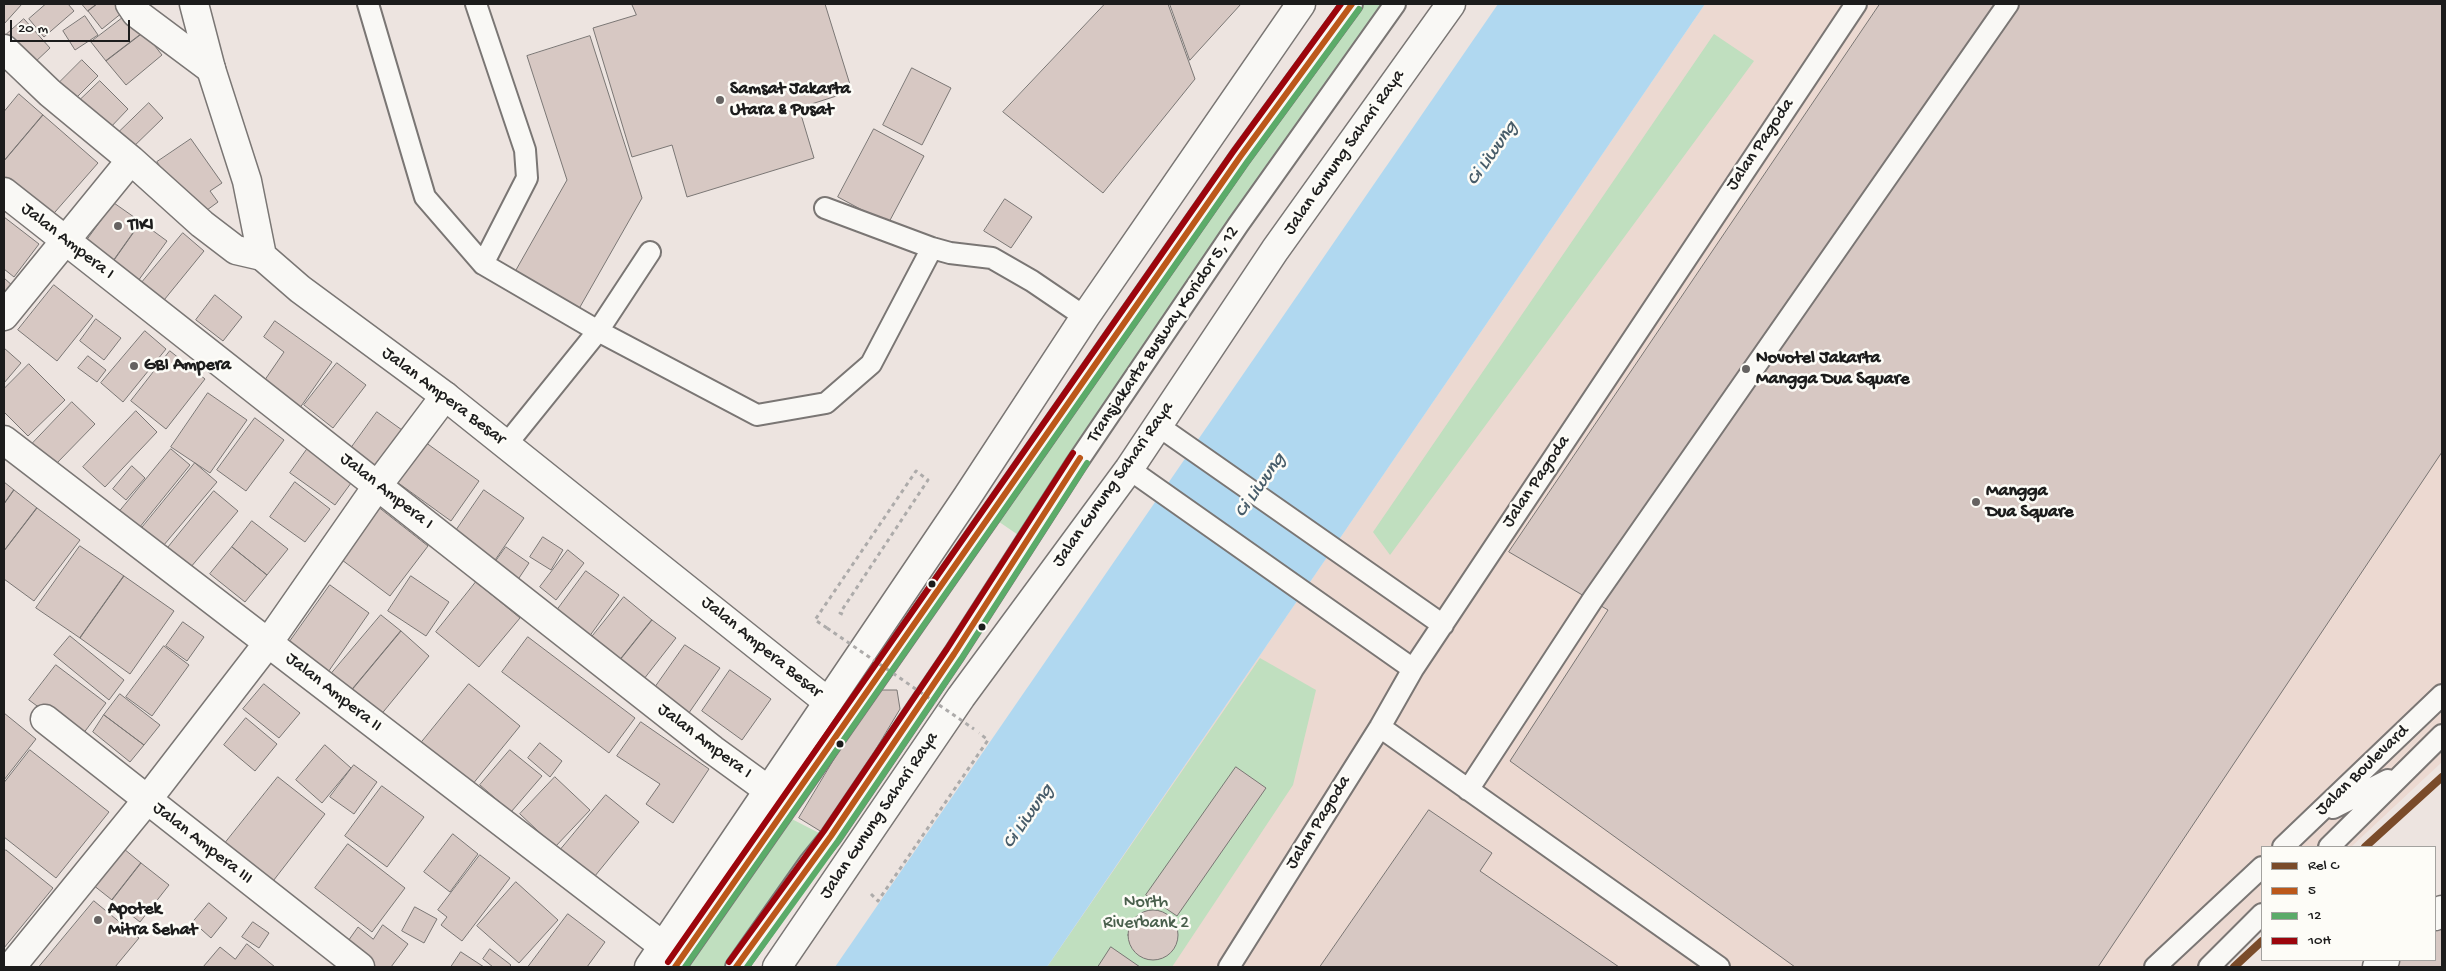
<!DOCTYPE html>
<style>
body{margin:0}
#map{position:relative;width:2446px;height:971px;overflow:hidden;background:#ede4e0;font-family:"Gochi Hand",sans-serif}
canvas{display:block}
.frame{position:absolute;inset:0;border:5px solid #1c1c1c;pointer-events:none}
.legend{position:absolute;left:2261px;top:846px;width:175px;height:115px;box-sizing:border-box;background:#fdfcf7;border:1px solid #a3a29f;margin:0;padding:6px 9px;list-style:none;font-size:15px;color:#1c1c1c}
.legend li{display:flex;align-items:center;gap:10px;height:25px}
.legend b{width:25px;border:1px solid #a3a29f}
.scale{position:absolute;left:10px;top:20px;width:120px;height:22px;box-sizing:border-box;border:2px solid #1c1c1c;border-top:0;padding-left:6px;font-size:15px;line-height:18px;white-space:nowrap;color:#1c1c1c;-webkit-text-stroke:4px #fdfcf7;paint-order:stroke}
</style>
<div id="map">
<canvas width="2446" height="971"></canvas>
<div class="frame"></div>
<ul class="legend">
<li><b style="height:6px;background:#7a4b2a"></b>Rel C</li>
<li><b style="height:6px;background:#bc581a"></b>5</li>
<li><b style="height:6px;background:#5bab69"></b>12</li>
<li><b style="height:6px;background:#9c050c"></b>10H</li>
</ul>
<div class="scale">20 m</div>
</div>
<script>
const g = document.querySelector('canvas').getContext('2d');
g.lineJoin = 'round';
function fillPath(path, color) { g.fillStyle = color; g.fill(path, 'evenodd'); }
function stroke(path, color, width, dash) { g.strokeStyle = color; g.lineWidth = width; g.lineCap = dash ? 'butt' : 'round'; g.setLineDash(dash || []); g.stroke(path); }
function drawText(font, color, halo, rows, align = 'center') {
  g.font = font + ' "Gochi Hand",sans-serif'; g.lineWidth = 5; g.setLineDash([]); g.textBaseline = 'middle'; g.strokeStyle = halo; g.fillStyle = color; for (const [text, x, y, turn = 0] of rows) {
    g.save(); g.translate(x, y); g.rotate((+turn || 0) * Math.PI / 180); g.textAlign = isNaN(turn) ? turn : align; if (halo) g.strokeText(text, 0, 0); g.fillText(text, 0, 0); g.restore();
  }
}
fillPath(new Path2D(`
 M1705,4H2442V762L2351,847H2262V930L2222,967H1047Z`), '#ecd9d1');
fillPath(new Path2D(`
 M1353,4H1394L1027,541L989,515Z
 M1714,34L1754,61L1390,555L1373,532Z
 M1260,658L1316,690L1293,785L1172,967H1047Z
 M782,814L823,835L738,967H675Z`), '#c0dfbf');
fillPath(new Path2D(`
 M1498,4H1705L1047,967H835Z`), '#b0d8f0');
const building = new Path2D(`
 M4,4H22L4,24Z
 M46,4H68L74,11L44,37L29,19Z
 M82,4H97L88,11Z
 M97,4H125L128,8L102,29L88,11Z
 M632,4H825L852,91L799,108L814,158L687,197L672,145L632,157L593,28L636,15Z
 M1105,4H1168L1195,79L1103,193L1003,112Z
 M1170,4H1241L1190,60Z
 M1880,4H2442V452L2098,967H1795L1510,761L1608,610L1509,552Z
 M129,13L144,32L106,61L91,42Z
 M85,16L98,35L75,50L63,31Z
 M24,19L50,48L33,64L7,34Z
 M144,32L162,55L126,85L106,61Z
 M590,36L642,198L576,314L512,277L567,180L527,56Z
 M82,60L98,76L70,104L54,88Z
 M912,68L951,88L922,145L883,125Z
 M100,81L128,109L108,130L79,101Z
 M19,94L43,115L4,161V112Z
 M149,103L163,118L128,152L114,137Z
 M43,115L98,163L48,220L4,182V161Z
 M874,129L924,156L888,224L838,197Z
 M191,139L222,183L210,191L218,202L196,218L157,162Z
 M1005,199L1032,217L1011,248L984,231Z
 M114,203L141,222L112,263L85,243Z
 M4,217L39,244L14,277L4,269Z
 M141,222L167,241L138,281L112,263Z
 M183,233L204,251L160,305L139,286Z
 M4,278L14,287L4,300Z
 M54,285L93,316L57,361L18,330Z
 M215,295L242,317L223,341L196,320Z
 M96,319L121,338L104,360L80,341Z
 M275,321L332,362L297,412L260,387L284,352L264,337Z
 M145,331L166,349L123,402L101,383Z
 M4,348L21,363L4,383Z
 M170,351L205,379L166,429L131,401Z
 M88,356L106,370L97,382L78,368Z
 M337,363L366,385L333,428L304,405Z
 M29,364L65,400L28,436L4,412V389Z
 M208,393L247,420L210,473L171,447Z
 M72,402L95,424L55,465L32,444Z
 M136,411L157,432L105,487L83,467Z
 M377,412L402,430L373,468L349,451Z
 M255,418L284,440L246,491L217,470Z
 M418,437L479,481L451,521L390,477Z
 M308,448L354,479L335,505L290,473Z
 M171,449L190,465L135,533L115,517Z
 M195,463L217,482L158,552L136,535Z
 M132,466L145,478L126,500L113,489Z
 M4,482L14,490L4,504Z
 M295,482L330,509L305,542L270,517Z
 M14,490L37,508L4,551V504Z
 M484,490L524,518L493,563L453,535Z
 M214,491L238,511L185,574L162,555Z
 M377,506L428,546L390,596L338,557Z
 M37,508L80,540L34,601L4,579V551Z
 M252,521L288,549L267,575L232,547Z
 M543,537L563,550L551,570L530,557Z
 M80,546L124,576L80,638L36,608Z
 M232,547L267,575L245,602L210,574Z
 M506,547L529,563L515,584L491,568Z
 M568,550L584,563L556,600L540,587Z
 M586,571L619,595L589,637L555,613Z
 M124,576L174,611L130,674L80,638Z
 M411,576L449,602L426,636L388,611Z
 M476,582L520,618L479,667L436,632Z
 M330,585L369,613L326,675L286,647Z
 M624,597L652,620L616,665L587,643Z
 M381,615L401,631L346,697L326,680Z
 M652,620L676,638L640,684L616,665Z
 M183,622L204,637L187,661L166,646Z
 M401,631L429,656L375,722L346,697Z
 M70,636L124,680L109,700L54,655Z
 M528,637L635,718L609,753L502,672Z
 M685,645L720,668L684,720L649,696Z
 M164,646L189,665L152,716L126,697Z
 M56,665L106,703L80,738L29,700Z
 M730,670L771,699L742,740L702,711Z
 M264,684L300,713L279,738L243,709Z
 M469,684L520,726L472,785L421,743Z
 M876,690H897L900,709L825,834L799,818Z
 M120,694L160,725L144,745L104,715Z
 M4,713L36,739L4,780Z
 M104,715L144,745L130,762L93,732Z
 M246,718L277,744L255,771L224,745Z
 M641,722L709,769L673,823L646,804L660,784L617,756Z
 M540,743L562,761L550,777L528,758Z
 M325,745L351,768L322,803L296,780Z
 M30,750L109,812L56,878L4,837V783Z
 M510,750L542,776L511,812L480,785Z
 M354,765L377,782L354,814L330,797Z
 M1236,767L1266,788L1177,916L1146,895Z
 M278,777L325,814L270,885L222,847Z
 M555,777L590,810L555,847L520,814Z
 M382,786L424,817L387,867L345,836Z
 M606,795L639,822L590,882L557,854Z
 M1429,810L1492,853L1480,871L1619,967H1320Z
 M453,834L478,854L450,892L424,872Z
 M118,844L141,863L112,900L88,881Z
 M348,844L405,888L372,932L315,888Z
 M6,850L53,888L4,948V852Z
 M480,855L510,878L462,941L441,925L447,917L438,910Z
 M141,863L169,885L140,922L112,900Z
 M516,882L558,920L519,963L477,926Z
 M94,901L139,938L115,967H39Z
 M209,903L227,918L211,938L193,922Z
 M415,907L437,919L424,943L402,931Z
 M1128 935a25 25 0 1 1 50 0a25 25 0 1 1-50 0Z
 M568,914L605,942L587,967H528Z
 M2442,916V967H2388L2396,960H2435V924Z
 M253,922L269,933L259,948L242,937Z
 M383,925L408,944L391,967H376L346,944L358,927L373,939Z
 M247,944L275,967H203L220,947L235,959Z
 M1111,947L1140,967H1098Z
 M490,949L511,965L509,967H493L483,959Z
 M461,952L484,967H451Z`);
fillPath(building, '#d7c8c3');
stroke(building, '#7a7674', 1);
const service = new Path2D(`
 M368,4L425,197L483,264L598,331L757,415L826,403L871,364L932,248
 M476,4L525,150L527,178L483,264
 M825,208L932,248L950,253L992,258L1032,281L1085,317
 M1157,425L1443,625
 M506,445L598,331L650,252
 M1129,469L1413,669
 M1380,727L1719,967
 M1468,790L1593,599L2008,4
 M2333,808L2388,780
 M2283,847L2442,695
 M2329,847L2442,735
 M675,967L1240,157L1352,4
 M736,967L810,862L831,836L954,654L1076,464L1238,225L1395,4
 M1229,967L1380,727L1413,669L1856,4
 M2155,967L2262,867
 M2209,967L2262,914`);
const minor = new Path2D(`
 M130,4L136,13L211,69
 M4,49L50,93L131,160L202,224L236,250L262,256
 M4,192L713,750L768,790
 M4,316L131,160
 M4,440L663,946
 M45,719L360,967
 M2435,916L2442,910
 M11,967L147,800L268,643L378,485L445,396
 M2377,967L2385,960`);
const tertiary = new Path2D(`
 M194,4L211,69L247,181L262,256L300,289L445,396L828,702`);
const primary = new Path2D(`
 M649,967L967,497L1085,317L1301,4
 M777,967L961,697L1129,469L1275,250L1451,4`);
stroke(service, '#7a7674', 24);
stroke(minor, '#7a7674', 31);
stroke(tertiary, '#7a7674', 31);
stroke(primary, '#7a7674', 31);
stroke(new Path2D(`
 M827,628L815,620L916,471L928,480L840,613L844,615
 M871,894L878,901L988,740L979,733`), '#adabaa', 3, [4, 4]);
stroke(service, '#f9f8f5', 20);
stroke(minor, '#f9f8f5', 28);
stroke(tertiary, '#f9f8f5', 28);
stroke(primary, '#f9f8f5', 28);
stroke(new Path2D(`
 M827,628L974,729`), '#adabaa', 3, [4, 4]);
stroke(new Path2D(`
 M675,967L1240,157L1352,4
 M736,967L831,836L954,654L1080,458`), '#bc581a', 6);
stroke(new Path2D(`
 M685,967L1247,162L1359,9
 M747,967L838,841L961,659L1087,463`), '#5bab69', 6);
stroke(new Path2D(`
 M668,962L1233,152L1341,4
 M729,962L824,831L947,649L1073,453`), '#9c050c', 6);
stroke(new Path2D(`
 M2365,847L2442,777
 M2234,967L2262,941`), '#7a4b2a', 8);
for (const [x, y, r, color] of [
 [720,100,5,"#656261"],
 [118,226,5,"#656261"],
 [134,366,5,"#656261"],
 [1746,369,5,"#656261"],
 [1976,502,5,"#656261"],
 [932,584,4.5,"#1c1c1c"],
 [982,627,4.5,"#1c1c1c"],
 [840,744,4.5,"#1c1c1c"],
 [98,920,5,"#656261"]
]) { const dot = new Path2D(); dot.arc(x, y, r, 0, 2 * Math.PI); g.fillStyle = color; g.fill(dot); stroke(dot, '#fdfcf7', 2); }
drawText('bold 18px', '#1c1c1c', '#fdfcf7', [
 ["Samsat Jakarta",730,90],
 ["Utara & Pusat",730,111],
 ["TIKI",128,226],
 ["Novotel Jakarta",1756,359],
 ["Mangga Dua Square",1756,380],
 ["GBI Ampera",144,366],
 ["Mangga",1986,492],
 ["Dua Square",1986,513],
 ["Apotek",108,910],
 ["Mitra Sehat",108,931]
], 'left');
drawText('18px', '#1c1c1c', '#fdfcf7', [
 ["Jalan Pagoda",1761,145,-56],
 ["Jalan Gunung Sahari Raya",1345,153,-55],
 ["Jalan Ampera I",67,242,38],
 ["Transjakarta Busway Koridor 5, 12",1164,335,-56],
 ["Jalan Ampera Besar",443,397,37],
 ["Jalan Pagoda",1537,482,-56],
 ["Jalan Gunung Sahari Raya",1114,485,-55],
 ["Jalan Ampera I",386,492,38],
 ["Jalan Ampera Besar",761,648,39],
 ["Jalan Ampera II",333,693,38],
 ["Jalan Ampera I",704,742,37],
 ["Jalan Boulevard",2363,771,-44],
 ["Jalan Gunung Sahari Raya",880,816,-56],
 ["Jalan Pagoda",1319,823,-58],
 ["Jalan Ampera III",202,844,38]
]);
drawText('18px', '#495f4c', '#fdfcf7', [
 ["North",1146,903],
 ["Riverbank 2",1146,924]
]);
drawText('italic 19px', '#475c69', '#fdfcf7', [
 ["Ci Liwung",1493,154,-55],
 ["Ci Liwung",1261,486,-55],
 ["Ci Liwung",1029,817,-55]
]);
</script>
